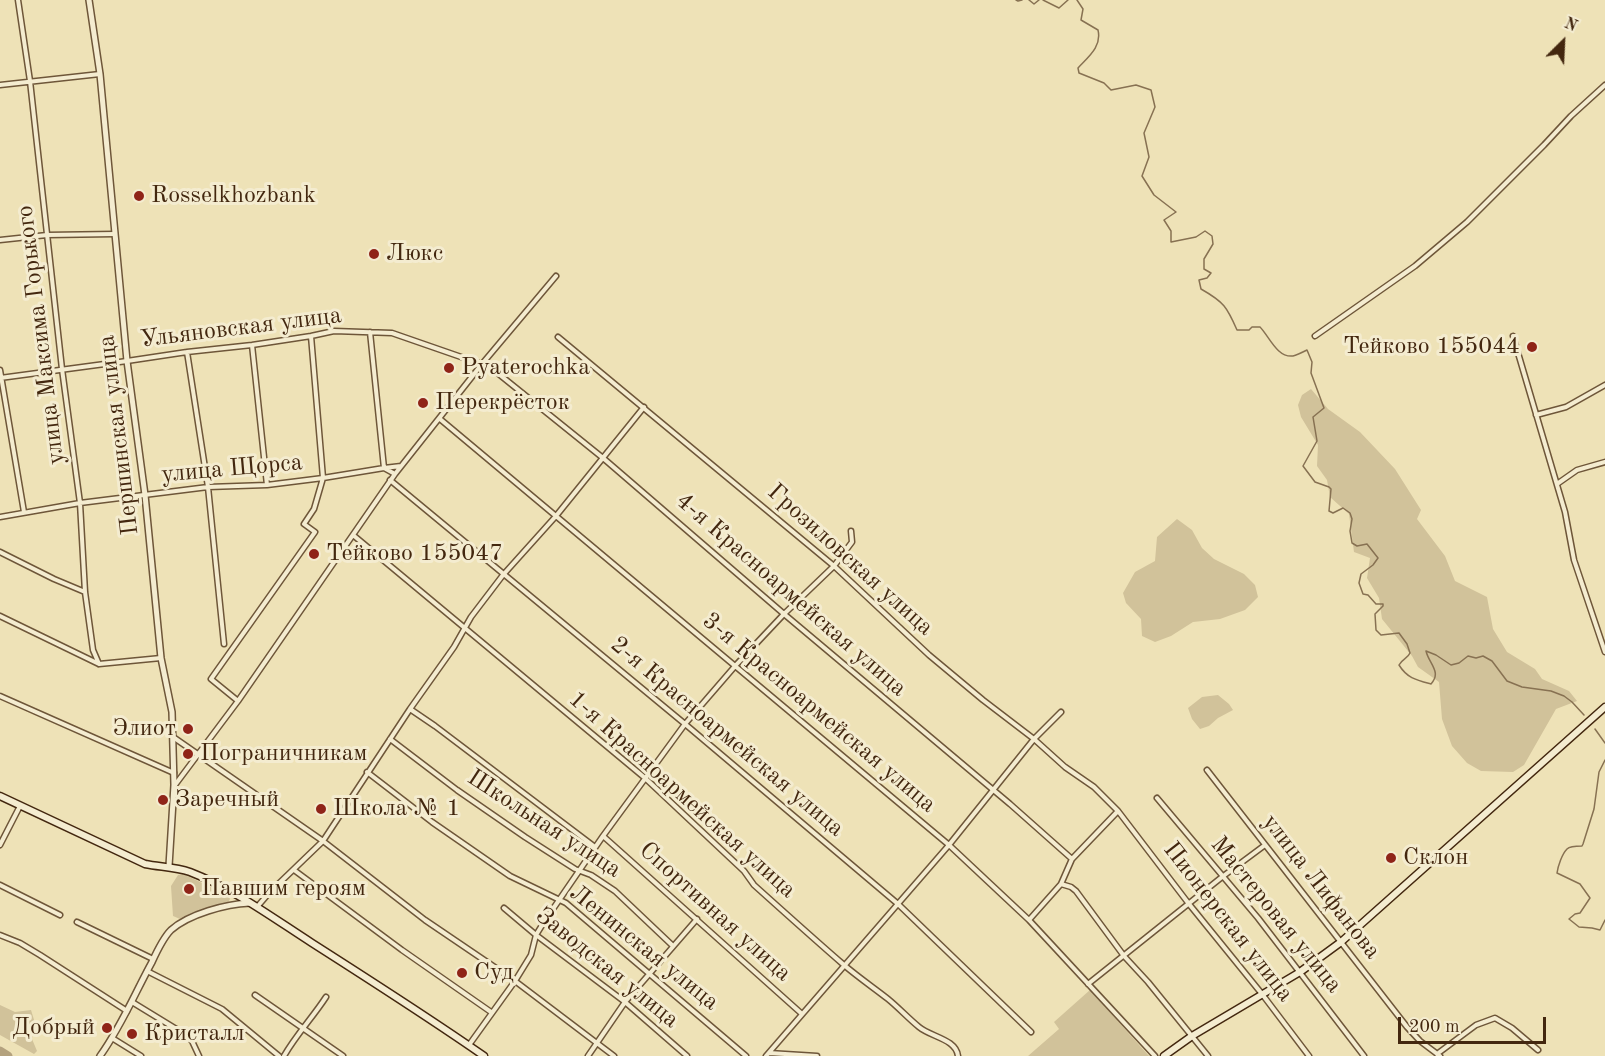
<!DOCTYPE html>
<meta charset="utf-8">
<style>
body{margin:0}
#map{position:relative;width:1605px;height:1056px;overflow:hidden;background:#eee2b7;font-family:"Old Standard TT",serif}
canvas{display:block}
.north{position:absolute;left:1533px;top:12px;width:60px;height:60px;-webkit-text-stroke:4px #f4ecd0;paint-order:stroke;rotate:24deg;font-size:16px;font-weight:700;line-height:24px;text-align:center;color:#43270f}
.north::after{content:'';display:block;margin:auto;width:21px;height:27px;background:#43270f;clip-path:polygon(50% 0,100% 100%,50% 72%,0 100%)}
.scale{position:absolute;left:1398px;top:1017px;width:148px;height:27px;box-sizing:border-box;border:3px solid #43270f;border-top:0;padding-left:8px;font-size:18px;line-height:21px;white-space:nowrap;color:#43270f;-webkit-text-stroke:4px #f4ecd0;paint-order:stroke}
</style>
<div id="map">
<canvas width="1605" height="1056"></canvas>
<div class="north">N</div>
<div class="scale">200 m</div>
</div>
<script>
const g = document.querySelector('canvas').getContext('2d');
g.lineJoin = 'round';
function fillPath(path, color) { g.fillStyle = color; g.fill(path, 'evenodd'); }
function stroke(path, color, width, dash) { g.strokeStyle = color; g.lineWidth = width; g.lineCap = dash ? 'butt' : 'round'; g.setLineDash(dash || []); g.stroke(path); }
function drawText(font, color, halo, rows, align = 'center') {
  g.font = font + ' "Old Standard TT",serif'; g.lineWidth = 6; g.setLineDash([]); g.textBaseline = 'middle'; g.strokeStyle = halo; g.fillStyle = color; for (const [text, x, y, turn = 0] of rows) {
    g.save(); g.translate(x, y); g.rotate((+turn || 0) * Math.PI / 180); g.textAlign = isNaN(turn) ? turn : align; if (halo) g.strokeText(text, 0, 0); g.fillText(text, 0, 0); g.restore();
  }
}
fillPath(new Path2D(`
 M1311,389L1328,409L1360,432L1395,469L1421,510L1417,519L1445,556L1455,581L1487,597L1493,629L1507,652L1535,669L1542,679L1569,691L1577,701L1556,709L1524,765L1513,772L1481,771L1467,763L1452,746L1442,719L1439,682L1418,667L1412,656L1382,619L1379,598L1367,578L1370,558L1354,552L1349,514L1330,497L1327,480L1317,466L1318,445L1301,417L1298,405L1302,395Z
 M1177,519L1192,530L1202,548L1214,559L1244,574L1255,585L1258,597L1245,610L1220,619L1193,622L1171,636L1155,642L1142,636L1141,619L1126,603L1123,593L1135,572L1155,561L1157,537Z
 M1218,695L1229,704L1233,710L1218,718L1209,726L1200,729L1192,719L1188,708L1202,697Z
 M183,874L228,895L230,899L227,904L211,907L180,919L173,916L171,886L178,875Z
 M1090,990L1149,1056H1028L1059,1029L1054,1022Z
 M0,1005L15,1012L31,1010L35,1023L32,1039L37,1051L34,1054L0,1035Z`), '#d1c29a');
stroke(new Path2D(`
 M1016,0L1018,1L1022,0
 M1029,0L1034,4L1039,0
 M1043,0L1059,8L1068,0
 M1077,0L1083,9L1081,20L1098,30C1102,47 1088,57 1078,68L1079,73L1104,83L1111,90L1136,85L1151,90L1155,107L1144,133L1149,157L1142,176L1154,195L1176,212L1164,220L1171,231V242L1196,237L1205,231L1212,236L1213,244L1204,259V269L1211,273L1207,278L1199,280L1201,289C1224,302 1227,307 1237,330H1249L1252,327H1260C1269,336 1277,358 1293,356C1297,355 1303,352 1307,350L1312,362L1311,373L1324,408L1313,417L1317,441L1303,466L1315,482L1329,487L1331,489L1329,511L1333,513L1343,508L1350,513L1352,519L1350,531L1352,543L1357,546L1367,544L1378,558L1373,565L1361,574L1359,583L1363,594L1368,595L1376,604H1383V606L1375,614L1376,630L1381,635L1399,633L1407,644L1410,653C1408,658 1402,659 1399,665C1407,678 1416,680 1431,684C1442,672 1429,664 1426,651L1436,655L1451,665L1459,663L1468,656L1476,658L1483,656L1492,661L1507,681L1522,687L1551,691L1564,696L1572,702L1584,715
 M1595,729L1605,743
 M1605,760L1599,772L1594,809L1583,844L1582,846C1577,846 1570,846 1567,849C1562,854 1558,866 1557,873L1580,884L1590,898L1580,913L1575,914L1569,919L1579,927L1592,928L1600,930L1605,920`), '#877152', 1.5);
stroke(new Path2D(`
 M0,1051L8,1056`), '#b4a27e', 9);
const minor = new Path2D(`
 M18,0L30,81L62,369L80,503L85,592L93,650L99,664
 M0,85L100,74
 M0,240L47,235L115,234
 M370,332L384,468L401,466
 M1315,336L1415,266L1467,222L1544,145L1571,116L1605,85
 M1513,336L1565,512L1574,560L1605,652
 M558,337L834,566L929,655L983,700L1034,739L1065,767L1094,787L1118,811L1189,904L1262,994L1309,1056
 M252,345L267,485
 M187,352L208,487L224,644
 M0,370L24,512
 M0,378L127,361L187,352L252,345L311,336L334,331L392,333L490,367L603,458L784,614L1010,804L1072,859
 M1536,415L1566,407L1605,385
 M440,419L949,845L1029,920L1155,1056
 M390,480L685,724L898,904L1031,1032
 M1557,484L1577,470L1605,462
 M0,517L80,503L208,487L267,485L323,478L384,468L395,474
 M353,535L645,778L744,871L754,885C784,912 814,939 844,965C858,977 874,988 888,999C899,1008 908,1018 919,1027C931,1037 956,1039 958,1056
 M0,552L54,579L85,592
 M0,616L99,664L161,658
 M0,696L174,773
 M238,701L211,679L315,532L304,524L314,509L323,478L311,336
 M410,709L435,726L595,847
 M173,737L323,841L425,920L515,981L614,1056
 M390,739L457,790L525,837L575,869L591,875L615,891L673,946
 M1207,770L1407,1027L1420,1041L1440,1056
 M367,772L432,822L510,876L566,903L746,1056
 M175,785L238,701L395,474L482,364L556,276
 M1157,798L1258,918L1364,1056
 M603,836L802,1014
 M0,845L20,806
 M294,870L402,950L491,1012
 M1061,884L1071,887L1076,891L1124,956L1148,982L1208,1056
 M0,885L60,915
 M257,907L269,893L323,841L410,709L454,647L471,617L503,575L556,516L644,407
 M504,908L536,935L625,1002L687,1056
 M1029,920L1061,884L1072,859L1118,811
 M77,922L153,959
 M0,935L20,943L40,955L127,1011
 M147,971L222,1009L279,1056
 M1088,984L1222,877L1265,845
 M255,995L343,1056
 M132,1002L186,1035L192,1041L199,1056
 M112,1038L141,1056
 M469,1045L515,981L531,955L536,935L544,922L603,836L685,724L736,665L784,614L834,566L852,542L851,531
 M769,1053L817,1056
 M1437,1054L1476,1025L1495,1018L1512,1028L1538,1050
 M284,1056C296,1035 313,1017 326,997
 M588,1056L625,1002L697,919
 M766,1056L949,845L1034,739L1061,712`);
const tertiary = new Path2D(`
 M89,0L100,74L127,361L145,495L161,658L172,712L174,785L169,866
 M100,1056C121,1027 135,993 152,962C157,951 163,938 171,930C189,914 226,904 250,903`);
const secondary = new Path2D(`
 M0,796L145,864C160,867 175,867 190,872C234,889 273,918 312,943C370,980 428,1017 484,1056
 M1164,1056L1192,1036L1300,972L1341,942L1605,707`);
stroke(minor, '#6e5639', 7);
stroke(tertiary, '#6e5639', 8);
stroke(secondary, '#43270f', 9);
stroke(minor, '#f4ecd0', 4);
stroke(tertiary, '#f4ecd0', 5);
stroke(secondary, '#f4ecd0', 6);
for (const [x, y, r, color] of [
 [139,196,6,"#8f2418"],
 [374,254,6,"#8f2418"],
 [1532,347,6,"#8f2418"],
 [449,368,6,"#8f2418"],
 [423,403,6,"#8f2418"],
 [314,554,6,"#8f2418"],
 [188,729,6,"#8f2418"],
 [188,754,6,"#8f2418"],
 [163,800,6,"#8f2418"],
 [321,809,6,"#8f2418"],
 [1391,858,6,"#8f2418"],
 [189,889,6,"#8f2418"],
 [462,973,6,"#8f2418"],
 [107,1028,6,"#8f2418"],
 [132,1034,6,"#8f2418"]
]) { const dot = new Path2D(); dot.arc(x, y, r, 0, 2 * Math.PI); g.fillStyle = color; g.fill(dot); stroke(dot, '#f4ecd0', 2); }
drawText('24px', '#43270f', '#f4ecd0', [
 ["Rosselkhozbank",151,196],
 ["Люкс",386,254],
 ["Тейково 155044",1520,347,"right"],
 ["Pyaterochka",461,368],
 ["Перекрёсток",435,403],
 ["Тейково 155047",326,554],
 ["Элиот",176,729,"right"],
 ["Пограничникам",200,754],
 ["Заречный",175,800],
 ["Школа № 1",333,809],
 ["Склон",1403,858],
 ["Павшим героям",201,889],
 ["Суд",474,973],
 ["Добрый",95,1028,"right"],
 ["Кристалл",144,1034]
], 'left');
drawText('24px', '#43270f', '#f4ecd0', [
 ["Ульяновская улица",241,328,-7],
 ["улица Максима Горького",41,335,-97],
 ["Першинская улица",119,435,-97],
 ["улица Щорса",232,469,-5],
 ["Грозиловская улица",850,560,42],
 ["4-я Красноармейская улица",791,595,41],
 ["3-я Красноармейская улица",819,713,40],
 ["2-я Красноармейская улица",727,737,40],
 ["1-я Красноармейская улица",682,795,42],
 ["Школьная улица",544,824,33],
 ["улица Лифанова",1321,887,52],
 ["Спортивная улица",715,912,42],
 ["Мастеровая улица",1276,915,51],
 ["Пионерская улица",1228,922,52],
 ["Ленинская улица",644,948,39],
 ["Заводская улица",607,968,39]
]);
</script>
